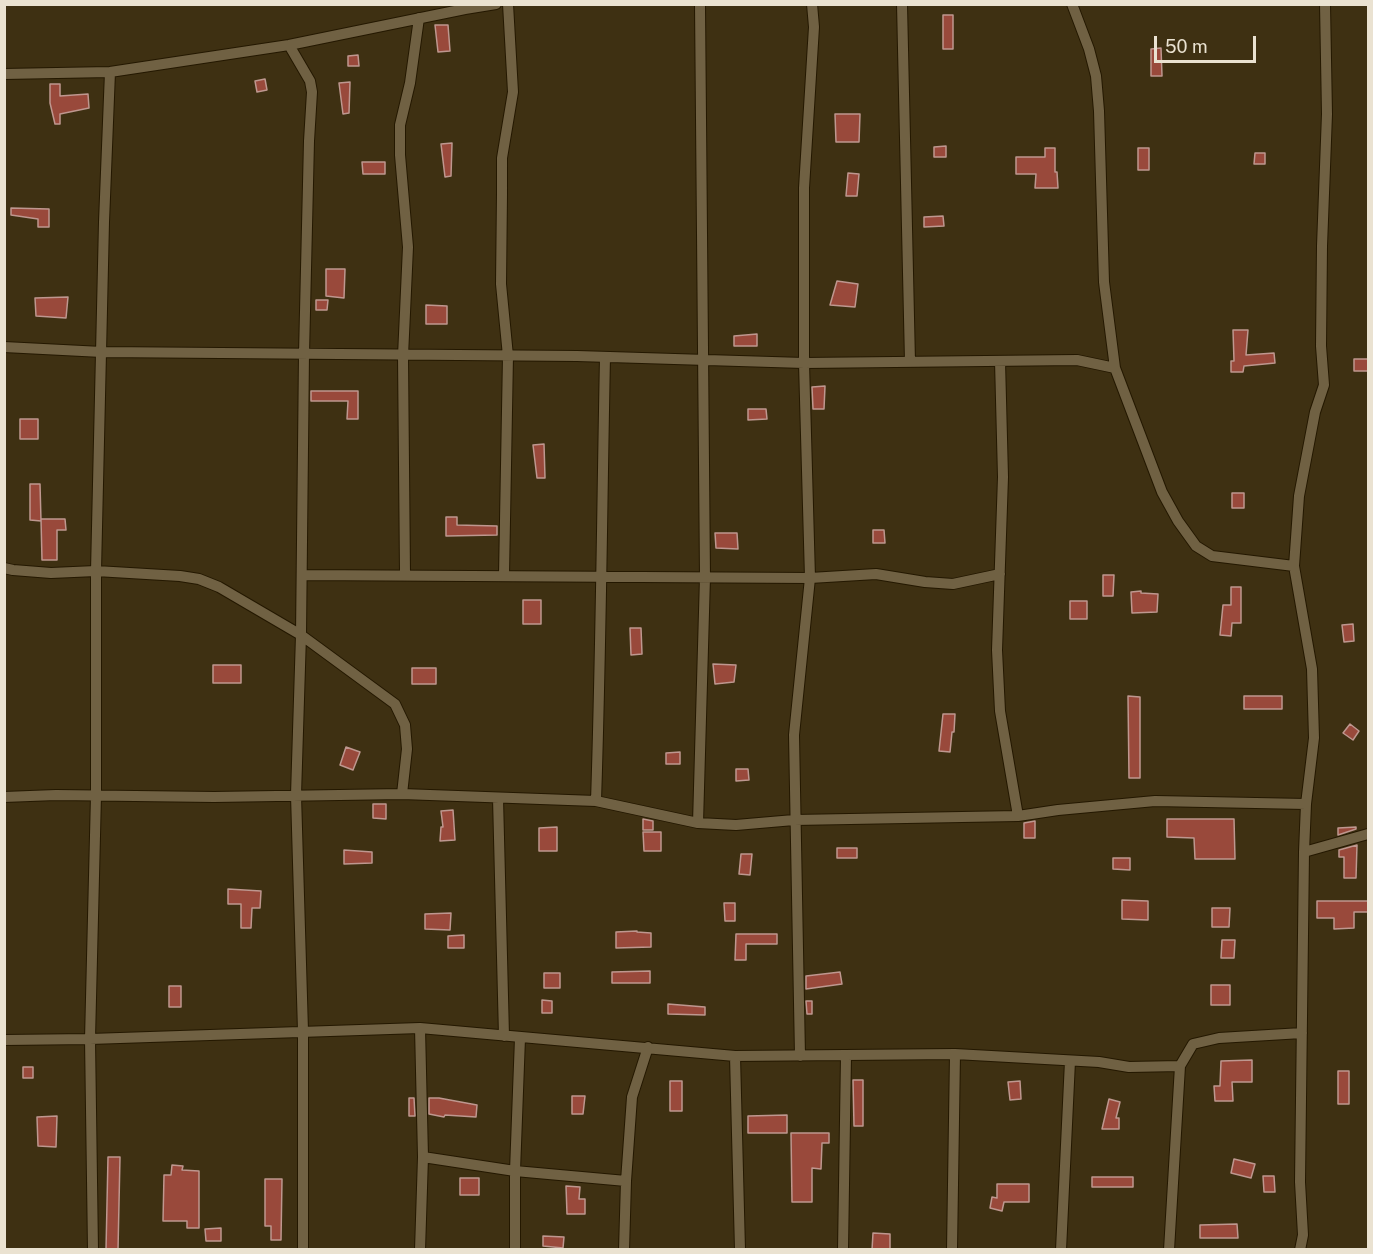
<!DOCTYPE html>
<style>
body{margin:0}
#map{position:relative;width:1373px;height:1254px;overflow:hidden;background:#3e3012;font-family:"Public Sans",sans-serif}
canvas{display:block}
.frame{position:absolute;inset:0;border:6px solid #eae2d1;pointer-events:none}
.scale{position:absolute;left:1154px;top:36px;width:102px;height:27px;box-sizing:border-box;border:3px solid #eae2d1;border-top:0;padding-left:8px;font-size:18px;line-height:21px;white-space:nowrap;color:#eae2d1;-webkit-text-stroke:4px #3e3012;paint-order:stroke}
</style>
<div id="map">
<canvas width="1373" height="1254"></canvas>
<div class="frame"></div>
<div class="scale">50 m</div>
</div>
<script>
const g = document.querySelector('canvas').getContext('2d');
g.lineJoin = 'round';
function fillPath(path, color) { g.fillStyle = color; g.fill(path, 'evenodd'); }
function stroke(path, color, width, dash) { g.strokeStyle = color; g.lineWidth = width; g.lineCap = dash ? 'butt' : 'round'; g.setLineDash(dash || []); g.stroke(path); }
const building = new Path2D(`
 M943,15H953V49H943Z
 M435,25H448L450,51L438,52Z
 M1161,48L1162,76H1151V49Z
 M358,55L359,66H348V56Z
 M265,79L267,90L257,92L255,81Z
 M350,82L349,113L343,114L339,83Z
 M50,84H60V96L88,94L89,108L60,114V124H55L50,103Z
 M835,114H860L859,142H836Z
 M452,143L451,176L445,177L441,144Z
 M946,146V157H934V147Z
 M1045,148H1055V172H1057L1058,188H1035L1036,174H1016V157H1045Z
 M1138,148H1149V170H1138Z
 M1255,153H1265V164H1254Z
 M362,162H385V174H363Z
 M848,173L859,174L857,196H846Z
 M11,208L49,209V227H38V219L11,215Z
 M943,216L944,226L924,227V217Z
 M326,269H345L344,298L326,296Z
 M837,281L858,284L855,307L830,305Z
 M68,297L66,318L36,316L35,298Z
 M316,300H328L327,310H316Z
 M426,305L447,306V324H426Z
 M1233,330H1248L1246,355L1274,353L1275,363L1244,366L1243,372H1231V361H1234Z
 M757,334V346H734V336Z
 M1354,359H1368V371H1354Z
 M825,386L824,409H813L812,387Z
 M311,391H358V419H347L348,401H311Z
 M748,409H766L767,419L748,420Z
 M20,419H38V439H20Z
 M544,444L545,478H537L533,445Z
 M30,484H40L41,521L30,520Z
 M1232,493H1244V508H1232Z
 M446,517H457V525L497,526V535L446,536Z
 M41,519H65L66,530H57V560H42Z
 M873,530H884L885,543H873Z
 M715,533H737L738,549L716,548Z
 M1103,575H1114L1113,596H1103Z
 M1231,587H1241V623H1232L1231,636L1220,635L1223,605H1231Z
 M1141,591V593L1158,594L1157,612L1132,613L1131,592Z
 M523,600H541V624H523Z
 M1070,601H1087V619H1070Z
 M1353,624L1354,641L1344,642L1342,625Z
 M630,628H641L642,654L631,655Z
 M713,664L736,665L734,682L715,684Z
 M213,665H241V683H213Z
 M412,668H436V684H412Z
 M1128,696L1140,697V778H1129Z
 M1244,696H1282V709H1244Z
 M943,714H955L954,732H952L950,752L939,751Z
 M1350,724L1359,731L1353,740L1343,733Z
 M346,747L360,752L353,770L340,765Z
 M680,752V764H666V753Z
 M736,769H748L749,780L736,781Z
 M373,804H386V819L373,818Z
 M453,810L455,840L440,841L441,827H443L441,811Z
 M643,819L653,821V830H643Z
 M1167,819H1234L1235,859H1195L1194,838L1167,837Z
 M1035,821V838H1024V823Z
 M557,827V851H539V828Z
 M1356,827V829L1338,835V828Z
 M643,832H661V851H644Z
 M1357,845L1356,878H1344V857H1339V850Z
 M837,848H857V858H837Z
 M344,850L372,852V863L344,864Z
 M741,854H752L750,875L739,874Z
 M1113,858H1130V870L1113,869Z
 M228,889L261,891L260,908H252L251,928H241V904H228Z
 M1122,900L1148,901V920L1122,919Z
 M1317,901H1368V912H1354V928L1334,929V918H1317Z
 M724,903H735V921H725Z
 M1212,908H1230L1229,927H1212Z
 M451,913L450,930L425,929V914Z
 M637,931V932L651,933V947L616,948V932Z
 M736,934H777V944H746V960H735Z
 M464,935V948H448V936Z
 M1222,940H1235L1234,958H1221Z
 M650,971V983H612V972Z
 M840,972L842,984L806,989V976Z
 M544,973H560V988H544Z
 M1211,985H1230V1005H1211Z
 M169,986H181V1007H169Z
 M542,1000L552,1001V1013H542Z
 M806,1001H812V1014H807Z
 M668,1004L705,1007V1015L668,1014Z
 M1252,1060V1082H1232L1233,1101H1215L1214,1086H1220L1221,1061Z
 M23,1067H33V1078H23Z
 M1338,1071H1349V1104H1338Z
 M853,1080H863V1126H854Z
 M670,1081H682V1111H670Z
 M1020,1081L1021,1099L1010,1100L1008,1082Z
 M572,1096H585L583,1114H572Z
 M409,1098H414L415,1116H409Z
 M429,1098H439L477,1105L476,1117L445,1115L444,1117L429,1114Z
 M1109,1099L1120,1102L1116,1118H1119V1129H1102Z
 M787,1115V1133H748V1116Z
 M57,1116L56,1147L38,1146L37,1117Z
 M791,1133H829V1143H822L821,1169L812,1168V1202H792Z
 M108,1157H120L118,1250H106Z
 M1234,1159L1255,1164L1251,1178L1231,1173Z
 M172,1165L183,1166L182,1170L199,1171V1228H187V1221H163L164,1175H171Z
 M1263,1176H1274L1275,1192H1264Z
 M1092,1177H1133V1187H1092Z
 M460,1178H479V1195H460Z
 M265,1179H282L281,1240H271V1226H265Z
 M997,1184H1029V1202H1004L1002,1211L990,1208L992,1197L997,1198Z
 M566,1186L580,1187L579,1199H585V1214H567Z
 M1237,1224L1238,1238H1200V1225Z
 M221,1228V1241H206L205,1229Z
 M873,1233L890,1234V1250H872Z
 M543,1236L564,1237L563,1248L543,1246Z`);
fillPath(building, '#99493b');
stroke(building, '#be978f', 1.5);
const street = new Path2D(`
 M902,4L910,362
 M1072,4L1089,49L1096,76L1099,111L1104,282L1115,368L1162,492L1178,521L1196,546L1212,556L1294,566
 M289,45L310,81L312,92L309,141L304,354L301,635L296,795L303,1031V1250
 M4,74L110,72L289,45L465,9L496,4
 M4,347L102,352L577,356L804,363L1077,360L1115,368
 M1000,361L1003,477L997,650L1000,711L1018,816
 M4,568L13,570L51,573L96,571L180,576L199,579L219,587L301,635L395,704L405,725L407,749L402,794
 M405,574L403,356L408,247L400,155V125L410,83L419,18
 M302,575L810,578L876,574L925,582L953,584L1000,574
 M504,575L508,356L501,284L502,194V158L513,92L508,4
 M4,797L56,795L214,797L402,794L596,801L698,823L736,825L794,820L1018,816L1058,810L1155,801L1306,804
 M498,798L504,1036
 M596,801C601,653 602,505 605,357
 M698,823L705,577L700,4
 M1304,852L1368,834
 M420,1028L423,1157L420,1250
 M4,1040L90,1039L420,1028L735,1056L955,1054L1099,1062L1129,1067L1180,1066
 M735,1056L740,1250
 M800,1056L794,735L810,578L804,363V188L814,27L812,4
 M423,1157L515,1171L626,1181
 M93,1250L90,1039L96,795V571L104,222L110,72
 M515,1250V1171L520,1038
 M624,1250L626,1181L632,1097L648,1047
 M843,1250L846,1056
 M952,1250L955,1054
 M1061,1250L1070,1061
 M1169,1250L1180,1066L1193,1044L1219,1038L1302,1033
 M1300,1250L1303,1235L1300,1182L1304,852L1306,804L1314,738L1312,669L1294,566L1299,496L1315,412L1324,385L1321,346L1322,246L1327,114L1325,4`);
stroke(street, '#241800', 12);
stroke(street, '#706143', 10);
</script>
